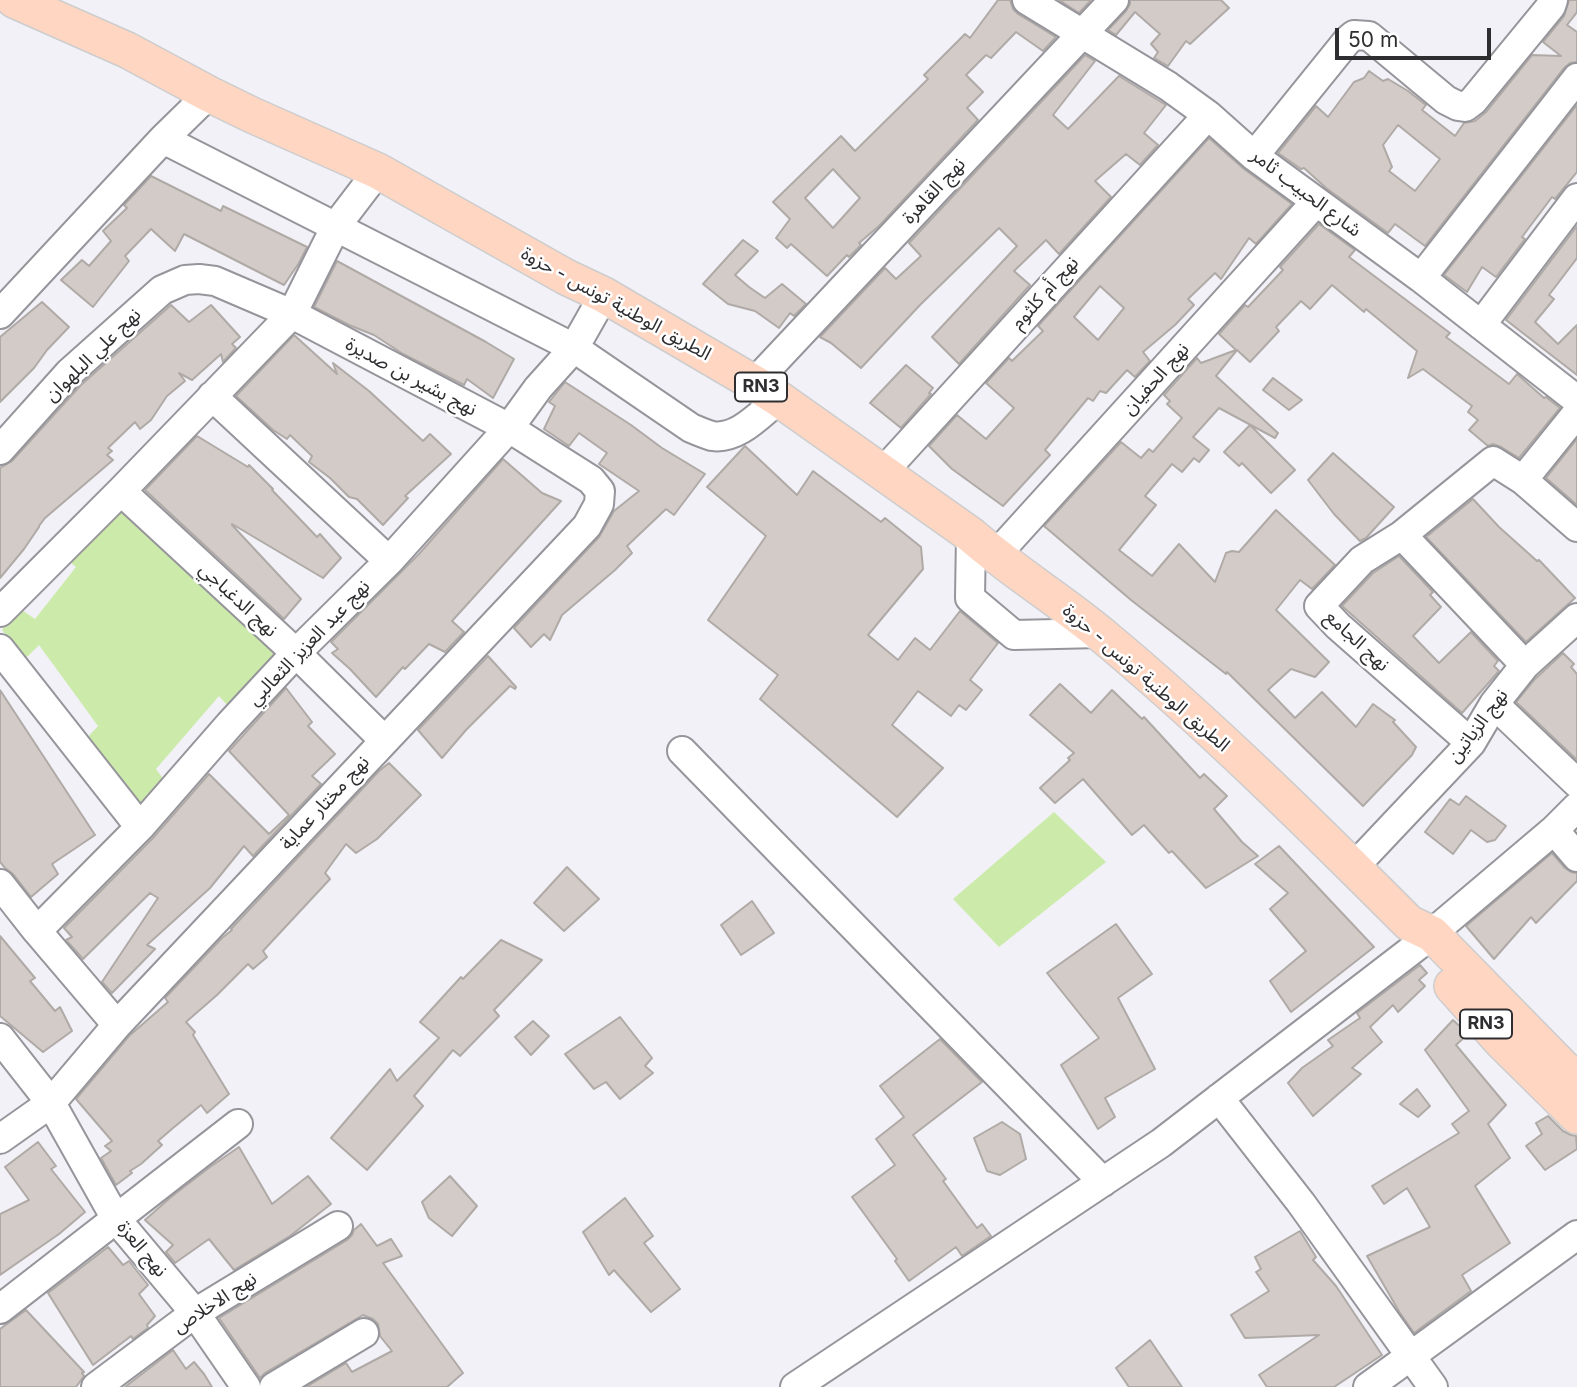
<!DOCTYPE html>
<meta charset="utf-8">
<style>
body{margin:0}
#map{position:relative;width:1577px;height:1387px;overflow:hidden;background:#f1f1f7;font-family:Inter,sans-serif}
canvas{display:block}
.scale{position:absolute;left:1335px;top:28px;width:156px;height:32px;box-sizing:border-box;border:4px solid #2e2e31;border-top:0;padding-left:9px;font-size:21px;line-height:24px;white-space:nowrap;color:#2e2e31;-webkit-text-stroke:5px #fff;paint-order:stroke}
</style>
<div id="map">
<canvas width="1577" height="1387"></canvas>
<div class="scale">50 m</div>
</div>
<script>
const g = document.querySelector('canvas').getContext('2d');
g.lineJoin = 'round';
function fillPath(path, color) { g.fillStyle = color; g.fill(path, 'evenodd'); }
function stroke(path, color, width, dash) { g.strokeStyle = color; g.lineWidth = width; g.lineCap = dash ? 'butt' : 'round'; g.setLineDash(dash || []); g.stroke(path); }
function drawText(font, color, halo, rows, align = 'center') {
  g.font = font + ' Inter,"Noto Sans Arabic",sans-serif'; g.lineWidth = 5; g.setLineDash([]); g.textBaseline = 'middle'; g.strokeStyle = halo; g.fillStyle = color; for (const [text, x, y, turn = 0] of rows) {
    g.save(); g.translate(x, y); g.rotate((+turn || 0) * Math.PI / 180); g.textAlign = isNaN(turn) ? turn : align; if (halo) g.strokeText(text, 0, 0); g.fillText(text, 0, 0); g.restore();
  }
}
fillPath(new Path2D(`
 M116,506L278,656L230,708L219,696L156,769L164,780L137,809L85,740L98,726L39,645L25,659L2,630L19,608L35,619L76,567L64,557Z
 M1054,812L1106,862L999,947L953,899Z`), '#ccebaa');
const building = new Path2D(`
 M998,0H1010L1013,9L1018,14L1056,37L1043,51L1016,32L991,58L986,55L966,75L983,92L967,108L978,120L879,226L859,243L861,245L849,257L847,255L827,276L791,244L787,248L776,238L790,219L773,202L841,136L855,151L928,79L924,75L965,34L970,38ZM833,169L860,198L833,228L805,198Z
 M1059,0H1091L1079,13Z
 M1130,0H1221L1229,8L1190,44L1186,41L1168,66L1154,58L1158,52L1151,44L1160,34L1135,12L1116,35L1108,30L1126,11L1130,4Z
 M1569,0H1577V12L1567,25L1577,32V62L1570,63L1564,68L1425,246L1395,224L1388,233L1326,188L1304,168L1301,169L1278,153L1316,106L1328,117L1354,82L1364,78L1369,71L1383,81L1388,79L1408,91L1426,105L1422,110L1455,136L1464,123L1475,121L1486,112L1532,55L1561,56L1543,42L1564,16ZM1398,125L1440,159L1415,191L1389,171L1392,167L1383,145Z
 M1085,55L1095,61L1053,115L1068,129L1119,76L1166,105L1144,133L1158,145L1140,165L1126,154L1095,181L1111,197L1059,254L1046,240L1014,271L1030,285L959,364L932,337L1017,246L999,228L920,305L861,368L831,343L820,337L885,268L896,279L921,256L909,243Z
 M1577,105V172L1555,199L1552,197L1522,237L1525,239L1496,277L1482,267L1467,292L1444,275Z
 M1209,138L1244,169L1292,204L1256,244L1249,238L1221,279L1215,273L1188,299L1194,305L1175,325L1143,352L1150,361L1135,377L1127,370L1106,393L1100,391L1093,401L1088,398L1045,450L1050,455L1003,506L952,469L929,446L957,415L986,439L1014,408L986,383L1009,358L1012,361L1043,331L1038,326ZM1100,286L1124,308L1098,340L1074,317Z
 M151,176L221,211L223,206L307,247L299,263L284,285L184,234L175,251L151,229L125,256L129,261L93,307L61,280L82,260L89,266L111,241L103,231L127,208L124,205Z
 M1319,224L1355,250L1349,257L1450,333L1446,337L1509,384L1517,374L1544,398L1546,397L1560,408L1519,458L1501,447L1493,444L1488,446L1469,430L1478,420L1468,412L1472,406L1423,369L1408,378L1417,351L1366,309L1364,312L1332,285L1310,309L1301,301L1276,327L1279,331L1250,362L1237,350L1216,376L1278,433L1275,438L1219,408L1193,437L1209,450L1199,462L1194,458L1182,472L1172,464L1145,496L1156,505L1119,550L1152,576L1179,544L1215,582L1226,553L1232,551L1239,552L1276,510L1335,565L1312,589L1300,580L1276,610L1329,662L1315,677L1291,669L1268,690L1295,718L1322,692L1356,727L1373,704L1395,720L1393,722L1416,747L1412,755L1363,806L1227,672L1226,674L1131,600L1044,526L1121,442L1141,458L1149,449L1153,452L1182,418L1167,404L1170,401L1164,395L1197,358L1201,363L1236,350L1219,334L1245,305L1248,307L1283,270L1280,267Z
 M1577,226V258L1549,295L1554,299L1535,322L1558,344L1577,325V375L1506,320Z
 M743,240L758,251L735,275L749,287L765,298L782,284L806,304L794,316L790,313L779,328L755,311L728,304L703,284Z
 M337,261L486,342L514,359L493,398L467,379L464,385L403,354L374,335L349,325L314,307Z
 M42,302L69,327L47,350L34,368L0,402V337Z
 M171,305L189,322L211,305L240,337L232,344L236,348L223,362L221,354L192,380L179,373L185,381L167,396L151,420L140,429L135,422L108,448L112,451L107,455L113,460L45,518L39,526V527L24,549L0,578V468L12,461L81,385Z
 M294,335L337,374L333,363L369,391L423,441L430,434L451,454L405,496L408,498L383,525L357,499L349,497L330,478L309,462L312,456L290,435L287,439L273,430L236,396Z
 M906,365L933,388L929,393L931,394L901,428L870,403Z
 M1273,378L1302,400L1289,410L1263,390Z
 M565,382L631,425L662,448L705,474L674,515L666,509L627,546L632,553L615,570L562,615L550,640L544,634L531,647L514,628L599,537L614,511L639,491L599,464L607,453L579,433L569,446L544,429L555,406L549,402Z
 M1250,425L1295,470L1271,493L1242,463L1239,466L1224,452Z
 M197,436L248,467L249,465L273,489L272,490L317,537L320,534L341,558L323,578L232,524V525L301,599L284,619L145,490Z
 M1577,439V505L1546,478Z
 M745,446L797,495L813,471L881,522L885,518L921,547L923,569L868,635L898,660L915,638L930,650L960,611L998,643L970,680L982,690L966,710L959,705L951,716L918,691L892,725L943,768L897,817L760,699L778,675L708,620L766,536L707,487Z
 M1333,453L1394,507L1366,538L1360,541L1334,514L1308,480Z
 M503,459L542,493L561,501L452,621L464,632L445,652L429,644L405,669L403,667L376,697L350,669L332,653L338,649L331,642L419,554Z
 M1473,499L1499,527L1537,561L1539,560L1575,598L1526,642L1426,537Z
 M1399,556L1433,592L1430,595L1441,607L1413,636L1439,663L1471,632L1498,661L1494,666L1499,671L1462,713L1342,606L1373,573Z
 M1563,653L1574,664L1571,667L1577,674V760L1516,702L1534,680Z
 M488,656L516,687L515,689L510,686L466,730L442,758L418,730Z
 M1060,684L1091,713L1112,690L1142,719L1144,717L1200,778L1204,774L1227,796L1214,809L1242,842L1258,856L1206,888L1172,851L1169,853L1144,825L1132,835L1083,779L1055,803L1040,788L1070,760L1068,758L1074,753L1030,715Z
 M286,688L312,722L308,726L335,754L312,776L321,784L253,856L244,846L210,888L147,945L155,949L112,993L102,982L158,898L150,893L83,959L66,940L72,937L64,928L152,839L209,774L269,834L289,815L229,751Z
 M0,690L95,835L52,864L58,874L31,897L13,874L5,868L0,862Z
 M389,763L421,795L377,839L356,853L346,844L325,873L330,879L263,951L267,957L253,969L248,964L217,995L186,1022L195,1032L193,1035L229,1094L207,1113L201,1105L173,1128L158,1141L162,1145L141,1164L130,1171L132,1173L116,1185L101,1158L111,1151L105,1146L112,1141L76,1099L129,1036L168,1002L165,998L222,938L232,930L231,929L379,771Z
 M1466,796L1506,826L1495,840L1487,842L1471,830L1453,854L1425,832L1450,799L1459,805Z
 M1279,846L1374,947L1291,1012L1270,981L1306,951L1270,909L1288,893L1255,864Z
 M1552,853L1565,868L1571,872L1577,873V881L1536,923L1531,917L1494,959L1466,926Z
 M567,867L599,899L564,931L534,903Z
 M752,901L774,933L741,955L721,925Z
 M1116,924L1152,974L1118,998L1155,1069L1105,1098L1115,1117L1098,1129L1061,1065L1099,1038L1047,973Z
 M0,936L35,978L30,981L55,1011L60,1007L72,1031L43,1052L0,1016Z
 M501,940L542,960L494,1010L499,1016L460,1056L453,1050L414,1096L423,1106L367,1170L331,1138L390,1069L397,1081L439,1038L420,1022L461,977L463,979Z
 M1420,965L1427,973L1419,980L1425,986L1398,1012L1393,1005L1370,1027L1382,1042L1352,1068L1361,1074L1313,1116L1288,1083L1302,1068L1333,1046L1328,1040L1360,1018L1357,1013Z
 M620,1017L652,1058L645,1066L653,1073L620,1099L606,1082L594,1089L565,1054Z
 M1453,1020L1468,1034L1456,1045L1506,1105L1488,1124L1510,1158L1475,1186L1510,1243L1462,1275L1471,1291L1414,1333L1400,1313L1367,1256L1430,1227L1407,1188L1384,1204L1372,1186L1459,1133L1452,1124L1469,1111L1425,1050Z
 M533,1021L549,1036L531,1055L515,1037Z
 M940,1039L982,1082L913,1135L946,1179L943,1181L977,1228L982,1224L991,1236L962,1256L956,1247L909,1281L895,1261L897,1259L852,1197L895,1165L876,1139L904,1117L880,1086Z
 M1417,1089L1430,1106L1418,1117L1400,1104Z
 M1548,1116L1563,1131L1571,1135L1576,1136L1577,1149L1545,1170L1526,1146L1542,1134L1536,1123Z
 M1002,1122L1020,1134L1026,1159L1000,1175L987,1171L974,1138Z
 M38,1142L56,1166L51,1169L85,1212L59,1234L0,1275V1214L29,1200L5,1167Z
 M239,1147L272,1204L308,1176L331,1204L290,1236L234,1270L209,1239L175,1263L166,1252L173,1245L145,1220L171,1197L210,1167Z
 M450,1176L477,1206L452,1236L429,1218L422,1202Z
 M625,1198L653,1236L644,1243L680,1289L651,1312L614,1270L609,1275L583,1232Z
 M361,1224L377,1246L391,1239L402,1256L383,1263L463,1373L447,1387H306L346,1363L352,1372L392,1351L380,1336L378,1324L373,1319L363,1315L265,1373L260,1378L219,1318L347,1240L352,1235L354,1230Z
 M1300,1231L1316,1257L1313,1260L1336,1286L1382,1355L1334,1387H1267L1259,1375L1319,1335L1245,1338L1231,1315L1269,1291L1256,1272L1261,1269L1255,1257Z
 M108,1247L123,1265L129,1261L148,1285L139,1294L155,1316L147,1325L148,1328L133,1339L131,1336L93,1365L48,1293Z
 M26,1310L84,1372L82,1373L84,1376L76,1387H0V1329Z
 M1150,1340L1182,1387H1129L1116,1368Z
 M173,1350L186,1369L194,1362L204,1374L212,1387H125Z`);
fillPath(building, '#d2cbc8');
stroke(building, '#b0aaa7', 2);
const minor = new Path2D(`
 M1027,0L1168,86L1208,115L1254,156L1421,278L1577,400
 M163,139L574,348L691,428C698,431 705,434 712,436C738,440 760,414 779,399
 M1254,156L1347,41L1354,35L1369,36L1446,100L1458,106L1465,107L1473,101L1551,6L1553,0
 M1421,278L1577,78
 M0,314L163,139L209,94
 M1481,325L1577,198
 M754,383L1114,0
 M212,396L389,561
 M0,450L69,373L162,290L185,280L199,279L215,281L292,314L509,428L591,480L600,491L599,504L587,526L117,1025L51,1103L0,1139
 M883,472L1208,115
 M1523,480L1577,413
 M121,491L296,653L384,740
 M971,535L970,598L1014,635L1100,633
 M1402,535L1525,665
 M995,556L1316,202
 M0,612L121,491L292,314L336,226L378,171
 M0,649L140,827
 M1494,704L1577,783
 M1471,743L1338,626L1319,606L1362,560L1402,535L1493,461L1523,480L1577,527
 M682,751L1103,1182
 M1554,830L1577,857
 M1353,868L1471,743L1494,704L1525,665L1577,618
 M0,884L37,931L117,1025
 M37,931L140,827L230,724L296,653L389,561L509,428L538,388L574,348L604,295
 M0,1038L51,1103L116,1219L195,1313L246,1387
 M1219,1098L1301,1203L1433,1387
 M0,1309L238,1124
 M96,1387L195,1313L338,1226
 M274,1387L364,1333
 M795,1387L1161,1143L1417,946L1554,830L1577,807
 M1368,1387L1577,1235`);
const major = new Path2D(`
 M14,0L127,50L209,94L252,115L378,171L566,277L604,295L754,383L779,399L971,535C1012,571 1060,600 1102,635C1210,725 1310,824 1409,923L1432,934L1577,1082
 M1452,986L1502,1042L1577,1116`);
stroke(minor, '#96959b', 32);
stroke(major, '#cdcdce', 38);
stroke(minor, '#fff', 28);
stroke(major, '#fed6c2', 35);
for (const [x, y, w] of [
 [761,387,52],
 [1486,1024,52]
]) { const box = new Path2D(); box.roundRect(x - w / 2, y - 14.5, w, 29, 5); g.fillStyle = '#fff'; g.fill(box); stroke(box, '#2e2e31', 2); }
drawText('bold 18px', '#2e2e31', null, [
 ["RN3",761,387],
 ["RN3",1486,1024]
]);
drawText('19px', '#2e2e31', '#fff', [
 ["نهج القاهرة",934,191,-47],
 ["شارع الحبيب ثامر",1306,193,37],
 ["نهج أم كلثوم",1045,293,-48],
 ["الطريق الوطنية تونس - حزوة",616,304,29],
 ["نهج علي البلهوان",93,355,-44],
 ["نهج بشير بن صديرة",411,377,28],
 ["نهج الحفيان",1156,379,-48],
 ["نهج الدغباجي",238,600,43],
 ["نهج الجامع",1357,641,43],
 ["نهج عبد العزيز الثعالبي",309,643,-46],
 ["الطريق الوطنية تونس - حزوة",1146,678,41],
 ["نهج الزياتين",1478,726,-53],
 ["نهج مختار عماية",325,803,-47],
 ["نهج العزة",142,1249,50],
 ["نهج الاخلاص",215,1303,-33]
]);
</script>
